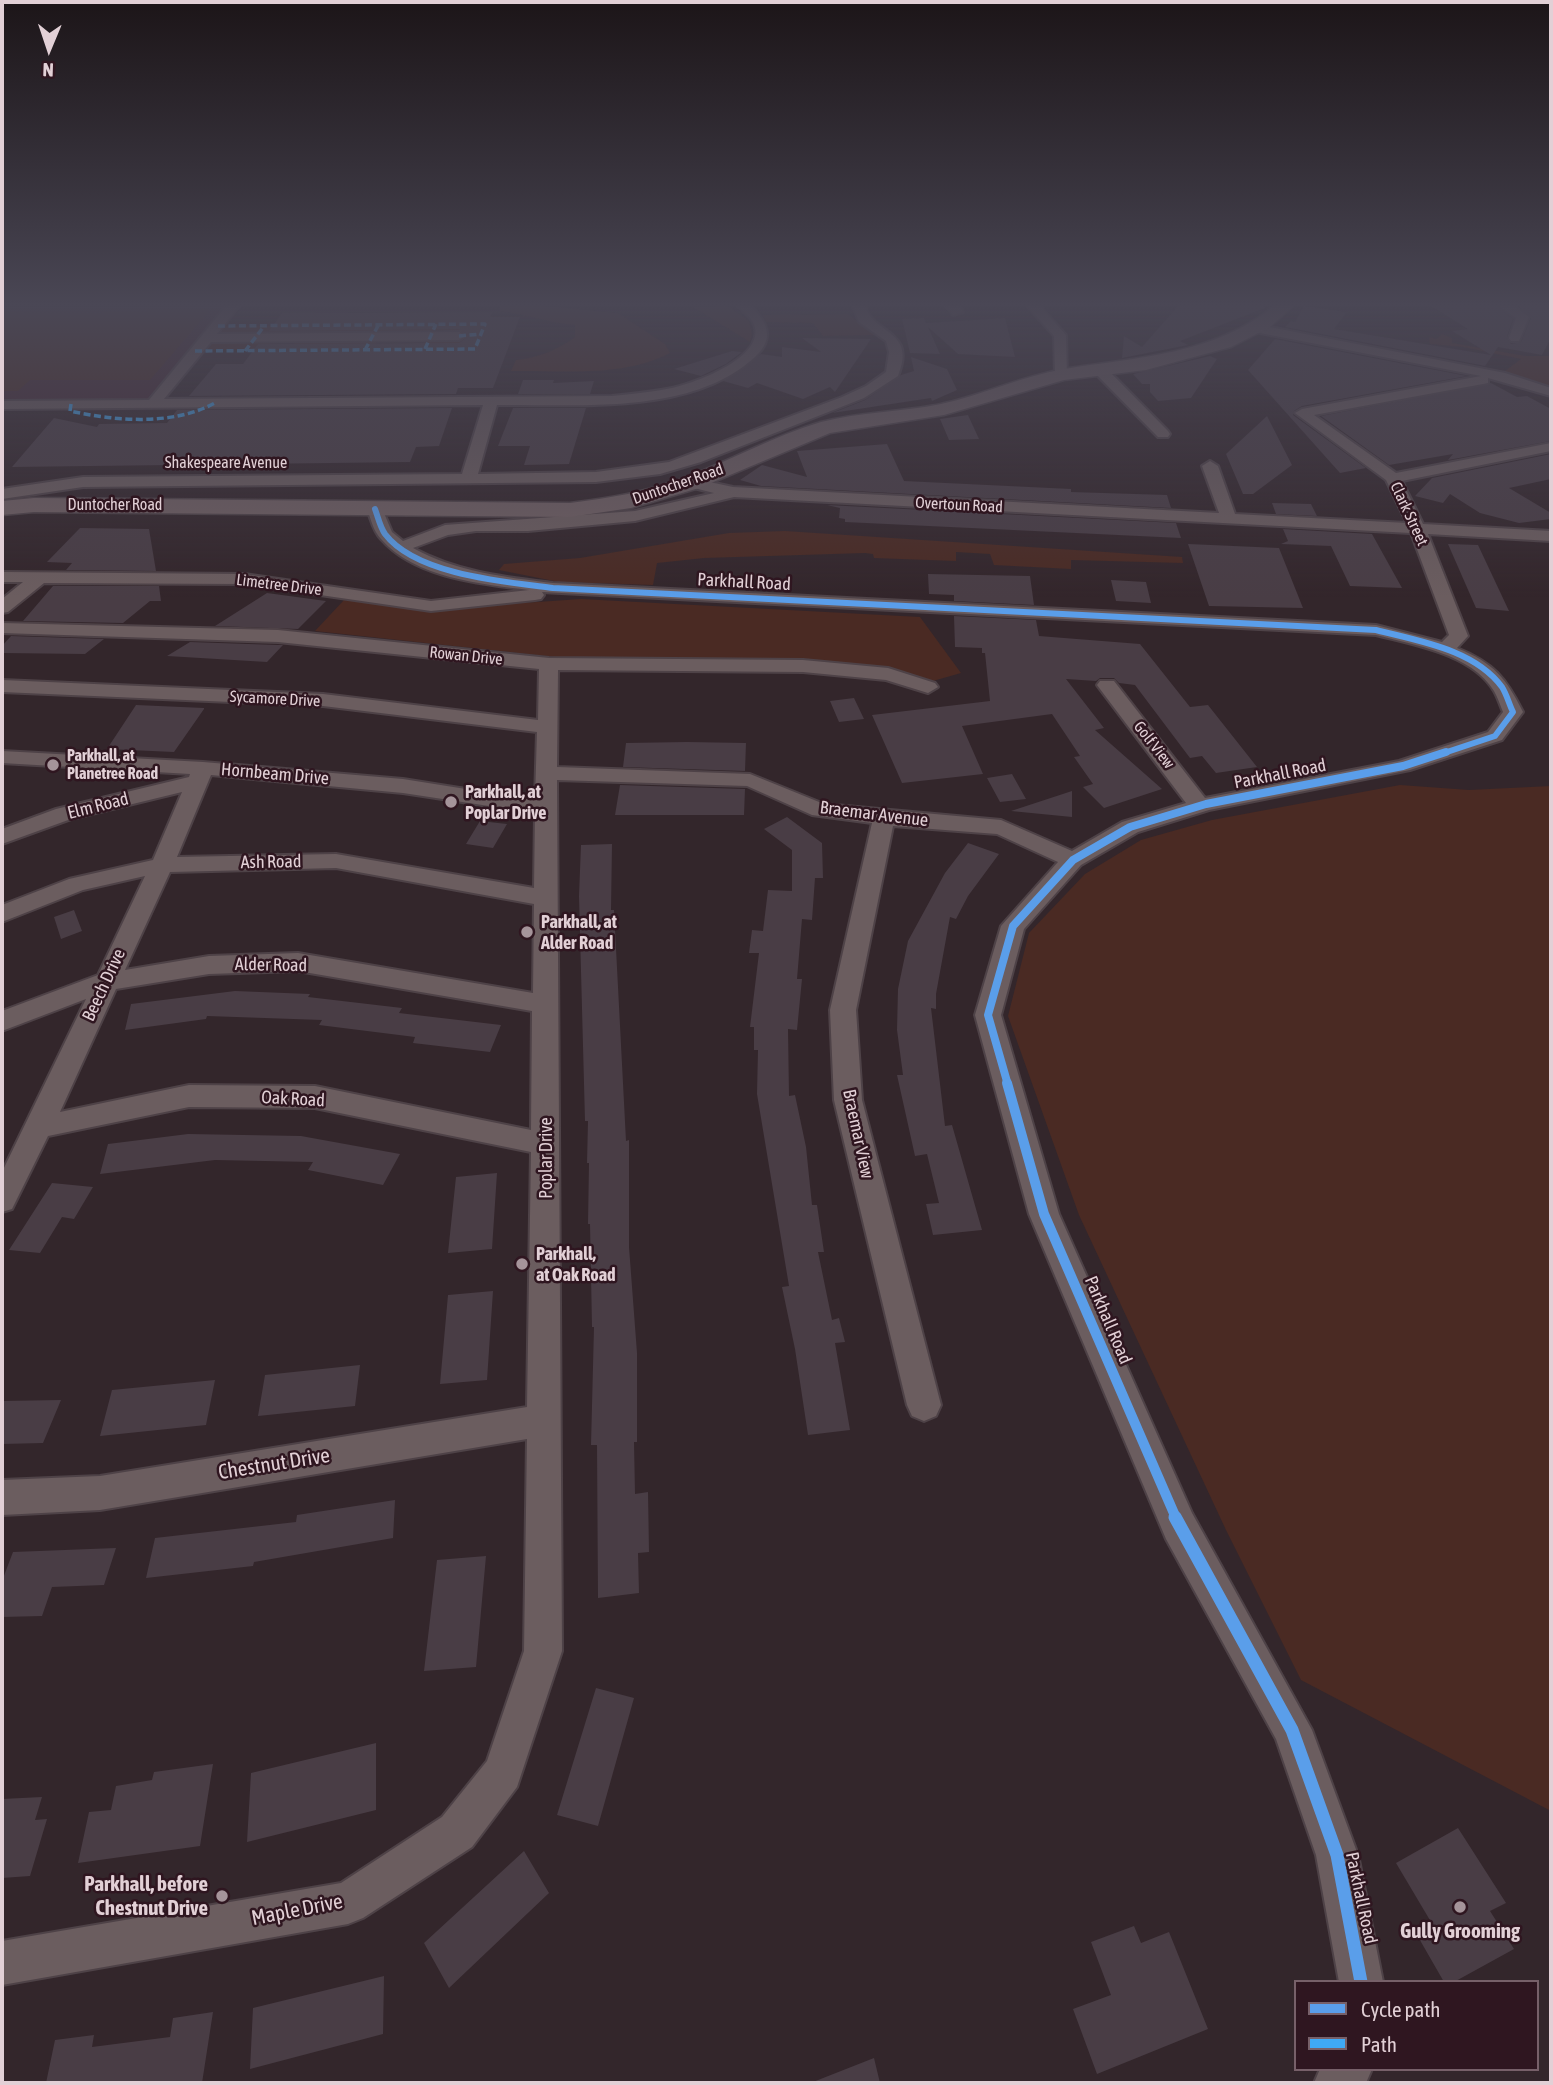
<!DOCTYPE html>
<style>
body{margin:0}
#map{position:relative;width:1553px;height:2085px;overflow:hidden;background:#33262b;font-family:"Asap Condensed",sans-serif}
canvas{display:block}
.frame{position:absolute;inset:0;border:4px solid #e2d0d6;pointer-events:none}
.legend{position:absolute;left:1294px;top:1980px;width:245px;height:91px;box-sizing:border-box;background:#2f1620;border:2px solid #776069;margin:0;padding:9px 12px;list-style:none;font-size:21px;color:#e2d0d6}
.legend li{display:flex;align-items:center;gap:14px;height:35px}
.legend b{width:35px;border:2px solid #776069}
.north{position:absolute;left:14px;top:14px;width:70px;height:70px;-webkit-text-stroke:5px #2f1620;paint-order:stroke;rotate:182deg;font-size:19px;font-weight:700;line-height:28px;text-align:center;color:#e2d0d6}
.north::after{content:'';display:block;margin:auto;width:24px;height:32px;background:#e2d0d6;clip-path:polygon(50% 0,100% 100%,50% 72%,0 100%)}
</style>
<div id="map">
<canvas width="1553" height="2085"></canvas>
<div class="frame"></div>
<ul class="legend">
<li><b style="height:9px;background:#5a9eea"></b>Cycle path</li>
<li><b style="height:9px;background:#3fa9f5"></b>Path</li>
</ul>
<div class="north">N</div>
</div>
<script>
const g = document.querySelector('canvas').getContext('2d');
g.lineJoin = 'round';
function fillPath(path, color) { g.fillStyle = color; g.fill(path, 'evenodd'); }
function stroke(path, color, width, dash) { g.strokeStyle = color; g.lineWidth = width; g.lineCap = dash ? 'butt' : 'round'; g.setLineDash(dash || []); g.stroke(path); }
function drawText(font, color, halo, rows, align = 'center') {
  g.font = font + ' "Asap Condensed",sans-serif'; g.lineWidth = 5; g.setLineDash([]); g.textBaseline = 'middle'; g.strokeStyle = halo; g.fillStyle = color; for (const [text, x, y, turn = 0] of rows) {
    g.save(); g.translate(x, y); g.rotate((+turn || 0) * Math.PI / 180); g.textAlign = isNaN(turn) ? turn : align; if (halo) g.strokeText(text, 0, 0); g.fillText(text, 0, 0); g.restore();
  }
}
fillPath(new Path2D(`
 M233,306L154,403L2,405V307Z`), '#432632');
fillPath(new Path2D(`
 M500,306H543L618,313L665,344L670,353C623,378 563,370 511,371L516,360C537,358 558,350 575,337V325C550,323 526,314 500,311Z
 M693,307L728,306L749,321L752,334L750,342Z
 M211,309L150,380H30L18,391H2V312L102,313L105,311Z
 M848,314L875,335L823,336L813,323L766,322L762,315Z
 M481,324L471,349L206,350L215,341L273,339L270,344H294L298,339H330L329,343L378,338L376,344L424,343L426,338H429L428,342H444L447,338L461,342L466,341L463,337L472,332L466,330L448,334L450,330H432L430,335H427L428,331H383L380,335H358L360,331H336L333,335L300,336L302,332H279L276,336L218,335L226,326Z
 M1442,334L1452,338V343L1526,356H1551V392L1505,377V371L1521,359L1463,347L1430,344L1429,337L1437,339Z
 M785,531L1182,557L1183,563L1071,560V569L994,565L990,554L956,552V561L874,558L873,554L865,553L704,558L657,563L653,585L559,582L499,570L504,564L580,558L729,533Z
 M581,599L920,617L961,673L933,681L876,669L565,658L315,631L344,600L436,609Z
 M1400,785L1469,790L1551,786V1811L1301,1680L1226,1530L1079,1215L1008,1016L1029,933L1085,874L1141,840L1212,820Z`), '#4a2a23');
fillPath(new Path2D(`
 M1178,306H1264L1265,308L1180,341L1188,345L1122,358L1124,336L1142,347Z
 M1304,306L1347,312L1334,329L1491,355L1452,331L1468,329L1431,306H1497L1513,319L1507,337L1511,344L1521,342L1531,318L1519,306H1551V338L1542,355L1498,347L1485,366L1285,327L1291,321L1295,322Z
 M493,312L490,317H520L493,388H458L456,394L189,396L216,364H243L258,344L459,343L467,337L459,329L269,331L282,313Z
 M924,318L926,323L1005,318L1015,357L958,354L928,327L940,354L910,353L902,319Z
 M802,338L871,339L835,392L830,387L803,399L757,383L748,388L723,381L761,354L782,357V347L821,352Z
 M1275,339L1467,376L1302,406L1294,411L1293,415L1366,468L1340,473L1248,370Z
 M732,351L742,352L726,364L701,376L674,369Z
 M1210,356L1217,359L1191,398L1158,401L1150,392V384H1142L1133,374Z
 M911,357L947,369L957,390L932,401L931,398L832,413L865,400L901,375L914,371Z
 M523,380H554L553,383L594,381L590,394H518Z
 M1491,383L1517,397L1527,396L1551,409V441L1448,460L1453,454L1389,465L1321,416Z
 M452,408L439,446L416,447L410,462L12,467L54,418L97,427L99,424L167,423L177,410Z
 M513,408H586L569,464L524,465L530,446H498Z
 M968,415L979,439L949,440L940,419Z
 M1267,416L1292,465L1253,494H1243L1226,454Z
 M887,444L904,481L1071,489V492L1167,495L1171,508L761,486L740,480L762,465L807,477L797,451Z
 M1551,454V479L1509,488L1551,513V519L1519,523L1480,513L1450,494L1443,503L1415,496L1432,478Z
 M1272,503L1311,504L1317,516L1276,514Z
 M827,505L1176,523L1181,538L845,522V519L839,518L840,508Z
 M80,528L149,529L156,571L66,570L72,563L47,562Z
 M1283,529L1372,534L1402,588L1350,586L1331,546L1281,544L1288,541Z
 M1188,544L1279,548L1303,608L1209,606Z
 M1448,544L1478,545L1509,611L1476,608Z
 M928,574L1030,576L1034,605L954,601V595L929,594Z
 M1111,580L1146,582L1151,603L1116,601Z
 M53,586H159L161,601H150L123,623L23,621Z
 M267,593L326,601L298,629L215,626Z
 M954,616L1036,620L1039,636L1140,644L1190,707L1208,705L1257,767L1216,773L1202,756L1190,758L1135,685L1119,683L1114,678H1100L1096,681L1066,679L1104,728L1095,730L1162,789L1104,808L1083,787L1093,784L1074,757L1080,756L1052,714L962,726L983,774L902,783L872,715L990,701L985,653H982V648L955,647Z
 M11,636L104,639L85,654L2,653V646Z
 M190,642L278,645H283L267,662L167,656Z
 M854,698L864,719L839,722L830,701Z
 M136,705L204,708V709L174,752L107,749Z
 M687,742L746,743L745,771L623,767L626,743Z
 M1012,774L1026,799L1000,802L987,778Z
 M620,785L745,789L744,815H615Z
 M1072,791V817L1011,811Z
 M787,817L822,843L823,878H815L812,920L802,919L797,979H802L797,1030L788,1029L789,1096L795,1095L806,1147L812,1205H817L824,1252H818L832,1320L839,1318L845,1342L835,1343L850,1430L808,1435L795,1349L782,1287L789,1286L757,1094L758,1050H754V1027H750L759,953H749L752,930L763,931L768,890L792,891V850L764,829Z
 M480,821L507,824L493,848L466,844Z
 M968,843L999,854L968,896L956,919L950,917L936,994V1009L931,1008L945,1126L952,1125L982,1230L933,1235L926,1204L939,1203L927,1154L915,1156L897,1075H903L897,1030L898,989L908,941L945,873Z
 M612,844L611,910H614L626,1141L629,1140V1247L637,1353V1442H634L635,1494L648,1492L649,1552L638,1553L639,1593L598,1598L597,1445H591L594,1327H592L590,1224H588L589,1163H587L588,1121H585L579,896L581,845Z
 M74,910L82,931L61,939L54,917Z
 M235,991L310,994L308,997L402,1008L399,1013L501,1025L490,1052L413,1043L415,1037L319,1025L322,1020L207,1016L206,1019L125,1030L131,1004Z
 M188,1134L301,1136L400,1154L383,1185L308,1170L313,1162L215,1160L100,1174L108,1144Z
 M497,1173L492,1249L448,1253L456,1177Z
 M52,1183L93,1187L74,1219L62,1217L40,1253L9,1250Z
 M493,1291L487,1380L440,1384L448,1295Z
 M360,1365L355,1406L258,1416L265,1375Z
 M215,1380L206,1425L100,1436L112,1390Z
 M61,1400L43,1443L2,1444V1401Z
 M395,1500L393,1538L254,1562L253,1566L146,1578L155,1538L296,1522L297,1515Z
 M116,1548L104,1585L52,1587L42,1616L2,1617V1581L13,1552Z
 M486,1556L476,1667L424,1671L437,1560Z
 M596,1688L634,1698L598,1826L557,1815Z
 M376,1743V1810L247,1842L251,1773Z
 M213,1764L200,1846L78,1863L89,1812L111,1810L116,1786L152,1780L154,1772Z
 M42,1797L35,1820L47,1819L30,1876L2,1878V1799Z
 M1458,1828L1506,1903L1490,1911L1514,1949L1454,1982H1444L1417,1935L1434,1927L1396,1863Z
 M524,1851L549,1893L449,1988L424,1943Z
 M1134,1926L1141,1943L1169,1932L1208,2029L1097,2074L1073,2009L1111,1995L1091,1942Z
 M384,1976L383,2034L250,2069L253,2008Z
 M213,2012L202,2083H46L55,2040L94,2035L92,2047L170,2037L173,2018Z
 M874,2058L880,2083H813V2082Z`), '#493d45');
const minor = new Path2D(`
 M226,306H239L217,334L459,332L465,336L459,340L211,342L164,399L612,396C632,394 652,392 672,388C695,383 770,356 753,322C750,317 743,311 738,306H751C767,322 775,338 756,356C693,416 577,404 497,405L478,474L596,472L669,462L842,397L866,386L886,372L889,352L886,341L859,322L853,306H865C874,335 917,330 898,376L864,398L701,462L660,474L596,482L83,487L2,499V489L83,477L462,474L483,405L2,409V401L149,400Z
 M946,306H959L963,312L953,315Z
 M1027,306H1040L1066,335L1067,378H1057L1055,375L1054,336Z
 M1499,306H1514L1529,317L1519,341H1511L1509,338L1516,318Z
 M1254,324L1505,373L1551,388V396L1488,378V383L1483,384L1314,415L1396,473L1551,443V451L1402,481L1423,524L1551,531V541L1428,534L1468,636L1457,648C1494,663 1506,678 1523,712L1502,740L1410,770L1209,810L1138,832L1081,865L1024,929L1001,1015L1059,1214L1192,1513L1312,1730L1358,1855L1383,1982H1339L1316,1855L1276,1739L1166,1539L1029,1214L975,1015L1001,926L1058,862L997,834L893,826L856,1010L862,1100L941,1405L936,1416L924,1421L912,1416L907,1405L834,1100L830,1010L872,823L812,815L747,786L557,780L562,1651L517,1787L472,1847L363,1918L348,1924L2,1985V1941L341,1883L442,1817L487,1761L524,1651L527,1439L100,1510L2,1515V1480L100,1476L527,1407L531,1152L315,1108L189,1107L48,1136L12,1209L2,1212V1172L86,999L2,1031V1011L98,975L145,876L83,890L2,922V905L69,879L153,860L182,792L71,819L2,844V829L56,809L189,777L190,774L2,763V751L203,762L403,779L535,800L537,732L323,706L2,692V680L323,694L538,720L539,669L278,642L2,633V623L278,630L549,658L803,660L888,668L935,683L938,687L928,693L886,680L803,672L558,670L557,767L750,774L824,804L1001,820L1072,851L1122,822L1186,803L1100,689L1097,685L1100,681H1114L1205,798L1399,761L1488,732L1503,712C1500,705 1498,698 1494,691C1472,654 1414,645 1376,635L542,592L544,595L541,599L535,600L431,611L244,584L44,583L8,612L2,613V599L23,582H2V572L244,574L431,601L529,590C481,584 415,578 381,539C373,531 371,519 367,509L375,504L381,506L392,532L403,541L445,525L635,511L714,493L686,486L683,483L686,480L691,478L733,487L1219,513L1202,466L1210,461L1218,466L1235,514L1407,523L1386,480L1295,413L1302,409L1481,376L1250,331V325ZM734,497L1411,533L1449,635L1442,642L1376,625L553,583C504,577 457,572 413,548L448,535L476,531H528L635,521ZM211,775L403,793L535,813L534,888L336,854L177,857ZM336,868L534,904L533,993L298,953L209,956L125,970L170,872ZM298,971L532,1011L531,1130L315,1086L189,1085L60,1112L116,989L209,974Z
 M1099,365L1104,366L1168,431L1170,434L1168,437H1158L1094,372V366Z
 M1320,2069H1372L1366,2083H1314Z`);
const secondary = new Path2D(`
 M1274,306H1293L1270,327L1231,347L1146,370L1064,380L944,415L830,433L699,488L631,508L570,517L34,512L2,515V501L34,498L570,503C609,498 647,492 684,478C730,461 773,436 821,422C860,412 902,412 941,404C983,395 1022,376 1064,369C1137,357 1214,355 1274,306Z`);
stroke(minor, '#4e4247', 4);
stroke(secondary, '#4e4247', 3);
fillPath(minor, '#6b5d5f');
fillPath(secondary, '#6f5f62');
stroke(new Path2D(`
 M459,336L481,334
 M425,349L436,324
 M365,350L379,324
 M195,351L475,349L485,324L218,326
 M245,351L265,325
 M71,404L70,411C116,421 172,426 215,403`), '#3fa9f5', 3.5, [7, 3.5]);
stroke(new Path2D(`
 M375,509C378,517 380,527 385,534C416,575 506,582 553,588L1376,630C1418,641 1474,649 1502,687C1507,695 1509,704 1513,712L1495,736L1441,754`), '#5a9eea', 6);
stroke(new Path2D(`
 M1008,1085L988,1015L1013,926L1073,860L1130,827L1206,804L1403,766L1446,752`), '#5a9eea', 8);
stroke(new Path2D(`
 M1007,1083L1044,1214L1176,1518`), '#5a9eea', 10);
stroke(new Path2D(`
 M1175,1517L1292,1730L1337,1855L1361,1982`), '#5a9eea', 13);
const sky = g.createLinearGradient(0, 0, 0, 598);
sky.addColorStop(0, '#1c1518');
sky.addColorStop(0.51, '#4a4755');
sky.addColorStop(1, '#4a475500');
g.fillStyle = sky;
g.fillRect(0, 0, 1553, 598);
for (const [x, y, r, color] of [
 [53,765,7,"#a5949a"],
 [451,802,7,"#a5949a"],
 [527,932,7,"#a5949a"],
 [522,1264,7,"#a5949a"],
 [222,1896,7,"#a5949a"],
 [1460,1907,7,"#a5949a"]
]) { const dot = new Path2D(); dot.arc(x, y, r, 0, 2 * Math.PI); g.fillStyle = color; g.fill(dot); stroke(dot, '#2f1620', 2.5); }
drawText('16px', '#e2d0d6', '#2f1620', [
 ["Shakespeare Avenue",226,463],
 ["Duntocher Road",678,484,-19],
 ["Duntocher Road",115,505],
 ["Overtoun Road",959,505,3],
 ["Clark Street",1409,514,65],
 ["Limetree Drive",279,585,7],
 ["Rowan Drive",466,656,6],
 ["Sycamore Drive",275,699,3],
 ["Golf View",1154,745,52]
]);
drawText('bold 16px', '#e2d0d6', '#2f1620', [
 ["Parkhall, at",67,756],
 ["Planetree Road",67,774]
], 'left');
drawText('18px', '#e2d0d6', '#2f1620', [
 ["Parkhall Road",744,582,3],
 ["Hornbeam Drive",275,774,5],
 ["Parkhall Road",1280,774,-11],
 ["Elm Road",98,806,-14],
 ["Braemar Avenue",874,814,7],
 ["Ash Road",271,862,-1],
 ["Alder Road",271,965,1],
 ["Beech Drive",104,985,-65],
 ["Oak Road",293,1099,3],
 ["Braemar View",858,1134,78],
 ["Poplar Drive",546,1158,-90],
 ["Parkhall Road",1108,1320,67],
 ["Parkhall Road",1361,1898,78]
]);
drawText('bold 18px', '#e2d0d6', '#2f1620', [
 ["Parkhall, at",465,792],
 ["Poplar Drive",465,813],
 ["Parkhall, at",541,922],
 ["Alder Road",541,943],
 ["Parkhall,",536,1254],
 ["at Oak Road",536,1275]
], 'left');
drawText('21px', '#e2d0d6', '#2f1620', [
 ["Chestnut Drive",274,1464,-9],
 ["Maple Drive",297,1910,-11]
]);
drawText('bold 21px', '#e2d0d6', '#2f1620', [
 ["Parkhall, before",208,1884],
 ["Chestnut Drive",208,1908],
 ["Gully Grooming",1460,1931,"center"]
], 'right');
</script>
